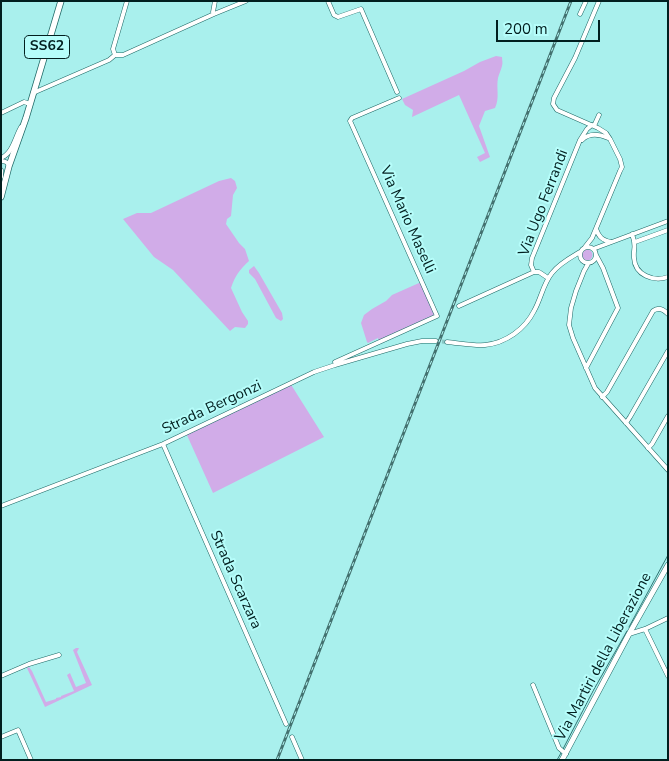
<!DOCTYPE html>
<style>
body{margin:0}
#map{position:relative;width:669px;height:761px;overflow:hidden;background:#a9f0ed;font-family:"Nunito Sans",sans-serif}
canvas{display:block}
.frame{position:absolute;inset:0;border:2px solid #021f1f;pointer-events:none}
.scale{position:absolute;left:496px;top:20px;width:104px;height:22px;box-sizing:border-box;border:2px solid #021f1f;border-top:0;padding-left:6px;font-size:15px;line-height:18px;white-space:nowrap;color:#021f1f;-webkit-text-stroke:4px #b6fdfa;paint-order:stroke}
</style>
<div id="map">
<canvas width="669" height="761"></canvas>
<div class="frame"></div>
<div class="scale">200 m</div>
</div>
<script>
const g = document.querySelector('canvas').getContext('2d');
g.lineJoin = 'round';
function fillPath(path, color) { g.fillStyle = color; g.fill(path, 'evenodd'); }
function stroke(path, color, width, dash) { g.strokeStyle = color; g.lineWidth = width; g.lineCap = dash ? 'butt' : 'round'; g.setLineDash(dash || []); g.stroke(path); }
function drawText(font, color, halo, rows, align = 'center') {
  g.font = font + ' "Nunito Sans",sans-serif'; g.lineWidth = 4; g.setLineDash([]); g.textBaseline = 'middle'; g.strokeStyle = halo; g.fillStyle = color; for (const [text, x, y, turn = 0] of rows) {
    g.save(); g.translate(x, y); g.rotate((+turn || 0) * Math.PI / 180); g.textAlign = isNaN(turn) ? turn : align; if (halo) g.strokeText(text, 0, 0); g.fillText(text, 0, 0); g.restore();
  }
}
fillPath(new Path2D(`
 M496,56L502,57C502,60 503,63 502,66C501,70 499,74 498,78C496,88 500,98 495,108L485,111L479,126L490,157L480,162L477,157L485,153L459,95L412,117L413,110L405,105L402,99L464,71L480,62Z
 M231,178L235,181L237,188L233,195L231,216L227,219L226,224L239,243L245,249L249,261C240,269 235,276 231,288L242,312L248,321V324L245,328L235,327L230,331L173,270L154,257L123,219L137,213H151L219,181Z
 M581.5 255a5.5 5.5 0 1 1 11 0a5.5 5.5 0 1 1-11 0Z
 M254,266L259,273L282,313L283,319L281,321L276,318L255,279L249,273V270Z
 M419,283H422L436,315L379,341L378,338L368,343L367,342L361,323L364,315L372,309L386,301L392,295Z
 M290,383L324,437L213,493L186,433Z
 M76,648H79L77,652L92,685L45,707L27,668L29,667L32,671L46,702L56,699V698L61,697V696L74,691L67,675L70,673L76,687L86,683L73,650Z`), '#d1ace8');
stroke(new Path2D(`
 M629,627L668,555
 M563,749L593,691L627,631
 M557,760L561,753`), '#327674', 1);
stroke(new Path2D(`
 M436,341L447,342`), '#88c6c4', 4, [4, 2]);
const street = new Path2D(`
 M328,1L334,15L338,17L361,9L397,92
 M214,14L213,12L215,1
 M580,14L586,1
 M115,55L113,49L127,1
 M33,93L109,60L115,55H123L214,14L246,1
 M1,113L24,102L30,104
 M594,126L599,115
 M582,140C589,133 599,134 608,138
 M1,158C13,153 15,137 21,127
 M1,161C5,161 8,162 9,166
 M1,170V177
 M596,229C599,237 602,240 611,242
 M632,234C637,247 633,247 634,258C635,275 653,282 668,277
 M635,242L668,230
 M580 255a8 8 0 1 1 16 0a8 8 0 1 1-16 0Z
 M585,247L592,238L620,171L622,167L620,159L610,139L606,133L598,128L557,110L553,104L554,98L575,58L599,1
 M593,249L668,221
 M588,264L584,271L576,291L571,308L569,325L573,338L595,388L668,470
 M534,272L531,265L532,258L580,140L587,129L592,125
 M459,306L534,272H539L548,278
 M447,342C459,343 473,346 485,345C506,343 525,329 534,311C541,299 543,284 552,273C560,263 570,258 580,252
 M335,362L437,316L351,123L350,121L352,118L399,98
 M586,368L618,308L603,268L596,255
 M602,397L607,392L653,311C658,307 663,309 668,314
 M626,423L630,417L668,351
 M163,444L286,724
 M648,448L652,444L668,416
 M1,506L163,444L314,372L335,365L407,344L422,341H436
 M645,629L668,676
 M629,634L645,629L668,618
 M1,676L29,664L59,655
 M533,685L559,748L566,754
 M1,737L18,730L31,760
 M292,737L302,760`);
const secondary = new Path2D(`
 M562,760L629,634L668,565`);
const primary = new Path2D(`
 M1,197L9,166L26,118L61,1`);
stroke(street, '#1d6865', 5);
stroke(secondary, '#1d6865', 6);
stroke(primary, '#1d6865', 7);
stroke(street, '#fff', 4);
stroke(secondary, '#fff', 5);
stroke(primary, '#fff', 5.5);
const rail = new Path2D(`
 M277,760L571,1`);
stroke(rail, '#43716f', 3);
stroke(rail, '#b6fdfa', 1, [4]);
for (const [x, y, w] of [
 [47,47,45]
]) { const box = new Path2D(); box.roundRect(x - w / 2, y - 11.5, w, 23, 4); g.fillStyle = '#b6fdfa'; g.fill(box); stroke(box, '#021f1f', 1); }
drawText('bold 14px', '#021f1f', null, [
 ["SS62",47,47]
]);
drawText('15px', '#021f1f', '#b6fdfa', [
 ["Via Ugo Ferrandi",544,203,-69],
 ["Via Mario Maselli",407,220,66],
 ["Strada Bergonzi",212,408,-25],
 ["Strada Scarzara",235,580,66],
 ["Via Martiri della Liberazione",604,657,-62]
]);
</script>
